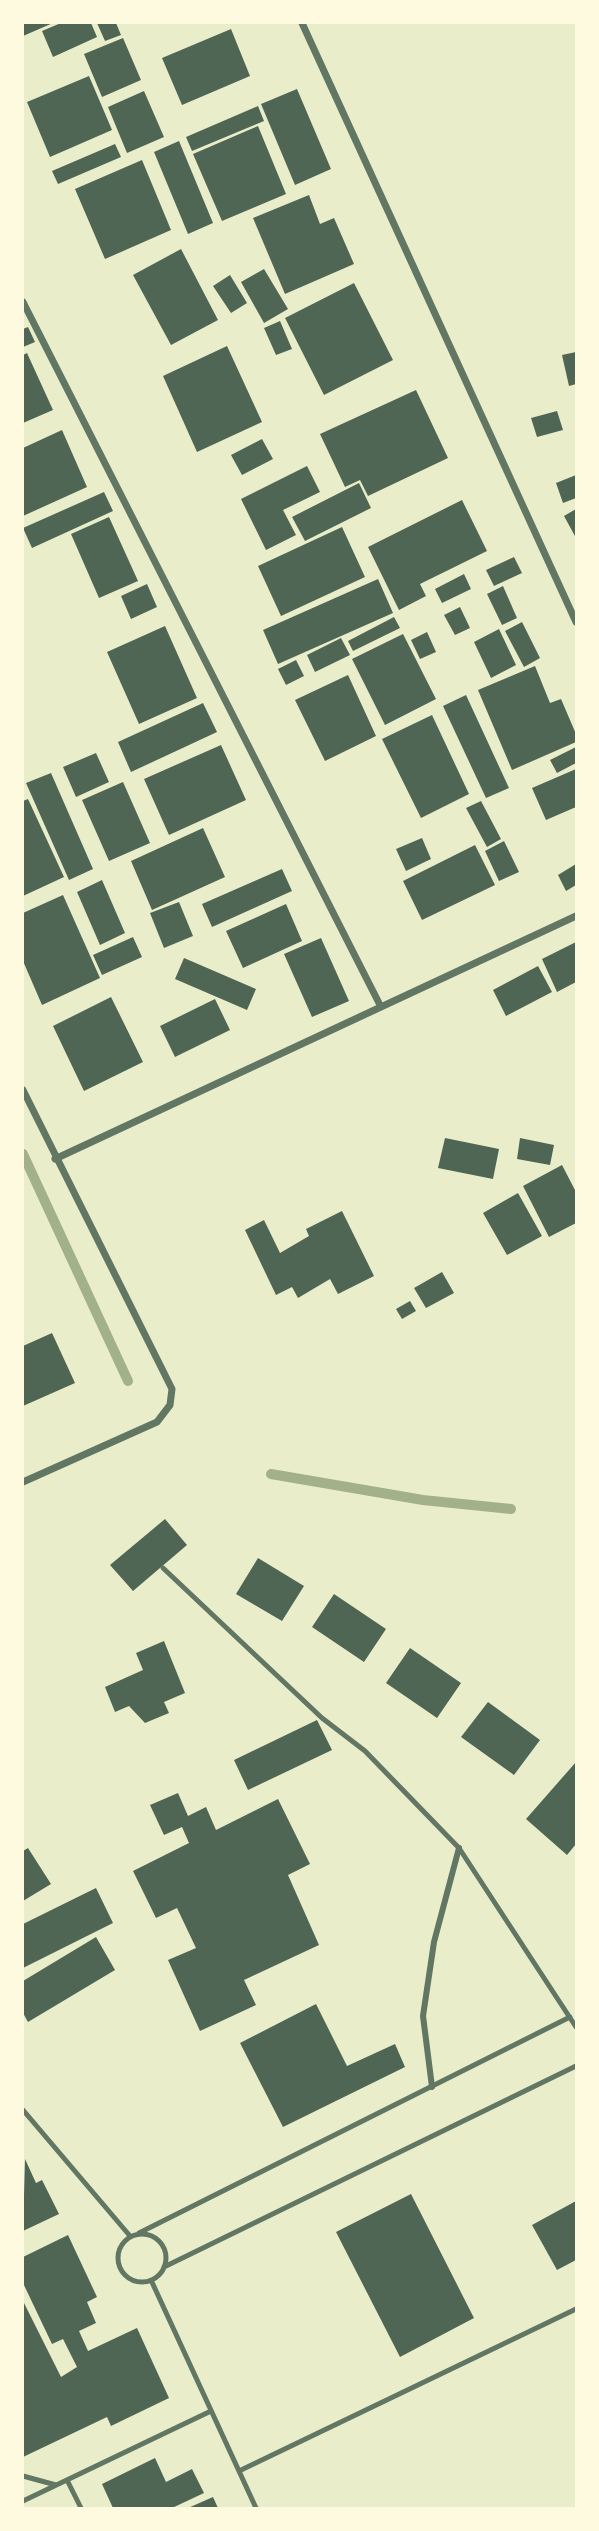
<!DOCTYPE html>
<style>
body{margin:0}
#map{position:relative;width:599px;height:2531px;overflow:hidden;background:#e9edc9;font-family:Arial,sans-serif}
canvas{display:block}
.frame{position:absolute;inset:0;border:24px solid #fefae0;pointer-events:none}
</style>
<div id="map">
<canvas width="599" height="2531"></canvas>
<div class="frame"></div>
</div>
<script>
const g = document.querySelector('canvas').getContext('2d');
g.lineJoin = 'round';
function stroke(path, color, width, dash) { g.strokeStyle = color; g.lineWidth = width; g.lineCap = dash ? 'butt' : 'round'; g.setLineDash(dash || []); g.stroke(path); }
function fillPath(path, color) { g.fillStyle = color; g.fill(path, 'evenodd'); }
stroke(new Path2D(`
 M23,1154L128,1381
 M271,1474L423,1500L511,1509`), '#a3b18a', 10);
fillPath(new Path2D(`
 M23,23H53L23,36Z
 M61,23H91L97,37L53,57L42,31Z
 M97,23H116L121,35L105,41Z
 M231,29L250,76L182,105L162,58Z
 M123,38L141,80L102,97L84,54Z
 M89,76L112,130L50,157L27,102Z
 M297,89L331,169L295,185L261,104Z
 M144,91L164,137L127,153L108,107Z
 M258,106L264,121L192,151L186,137Z
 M258,126L286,194L222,221L193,154Z
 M179,141L213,223L188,234L154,152Z
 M115,144L121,157L58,184L52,171Z
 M142,160L171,230L105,259L75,189Z
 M309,195L320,224L334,218L354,264L285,294L253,218Z
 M181,249L218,320L171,345L133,275Z
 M264,269L288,309L264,323L241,282Z
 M230,275L247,303L231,313L213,286Z
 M354,283L393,360L324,395L285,318Z
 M280,321L292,349L276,355L264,328Z
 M28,327L35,342L23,347V329Z
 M227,346L262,422L197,452L163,376Z
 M576,352V384L569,386L562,355Z
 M27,353L53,410L23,423V355Z
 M416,390L448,458L368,496L360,480L345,487L320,434Z
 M557,411L563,430L537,437L531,418Z
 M62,430L87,487L23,516V448Z
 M262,439L273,459L242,475L231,455Z
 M307,466L320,492L283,510L296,535L266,550L241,499Z
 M576,475V498L563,503L556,483Z
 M359,483L371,508L305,541L292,517Z
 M104,492L113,511L32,548L23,528Z
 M462,500L487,551L420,584L426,596L399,610L368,547Z
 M576,509V538L564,516Z
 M109,517L138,581L99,598L71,534Z
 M342,527L365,577L281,616L258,566Z
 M514,557L522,573L494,586L486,570Z
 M464,574L471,589L442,603L435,589Z
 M378,579L393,613L278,664L263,630Z
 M147,584L157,607L131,619L121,596Z
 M503,586L517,618L502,625L487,594Z
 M460,607L470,628L455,635L444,615Z
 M394,617L400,628L353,651L348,641Z
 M522,622L540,658L524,667L505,631Z
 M165,626L197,698L139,724L107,652Z
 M499,629L516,665L491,678L474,642Z
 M427,632L436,652L420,659L411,640Z
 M403,634L436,699L385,725L352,659Z
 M341,638L350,655L315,672L307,655Z
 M296,660L304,676L286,685L278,669Z
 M535,666L550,703L561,699L576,734V742L512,770L478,690Z
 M348,675L376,736L325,761L295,700Z
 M466,695L509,788L486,798L443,706Z
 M203,703L217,732L131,772L118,742Z
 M432,715L469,794L421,818L382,739Z
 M221,745L246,800L169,835L144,779Z
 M576,747V763L557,773L550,760Z
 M96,753L109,782L76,797L63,767Z
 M576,769V807L546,820L532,788Z
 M51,773L93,869L69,880L26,783Z
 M123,782L150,843L109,861L82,800Z
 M28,799L64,877L23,896V801Z
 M481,801L501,839L487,847L466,808Z
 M203,828L225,877L152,910L131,861Z
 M422,838L431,859L406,871L396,849Z
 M504,841L519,872L499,881L485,851Z
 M475,845L495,885L422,920L403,881Z
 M576,864V885L566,891L558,875Z
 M282,869L292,891L212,927L202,904Z
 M102,880L125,933L100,945L77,892Z
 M63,895L100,978L42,1005L23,961V913Z
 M179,902L193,936L164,948L150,913Z
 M286,904L302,941L243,968L226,931Z
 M133,937L142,957L102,975L93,955Z
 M321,938L349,1001L312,1017L284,954Z
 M576,942V982L557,992L542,959Z
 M184,958L256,989L247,1010L175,979Z
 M538,966L552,992L506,1016L493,990Z
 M111,997L143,1062L84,1091L53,1026Z
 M215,999L230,1030L175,1057L160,1026Z
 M445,1138L499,1149L493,1179L438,1168Z
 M520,1138L554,1145L550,1165L517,1159Z
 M562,1165L576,1192V1223L549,1237L523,1186Z
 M518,1193L542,1236L507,1255L483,1213Z
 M342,1211L374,1276L338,1294L330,1279L298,1298L292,1287L276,1295L245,1230L264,1220L280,1253L309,1236L306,1229Z
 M442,1272L454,1293L426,1308L414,1288Z
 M410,1301L416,1311L402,1319L396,1309Z
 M52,1333L75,1383L23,1406V1346Z
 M165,1519L187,1545L133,1591L110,1565Z
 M258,1558L304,1586L282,1621L236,1594Z
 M334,1594L386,1629L364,1662L312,1627Z
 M164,1641L185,1693L164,1702L169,1713L145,1723L129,1706L115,1712L105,1687L143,1670L136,1653Z
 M410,1648L461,1683L437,1718L386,1683Z
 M488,1702L540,1740L514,1775L461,1737Z
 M317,1720L332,1750L248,1790L234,1760Z
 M576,1762V1844L567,1855L526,1819Z
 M178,1793L188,1816L206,1807L216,1830L278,1799L310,1864L288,1875L319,1945L244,1980L256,2005L200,2031L168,1960L196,1948L177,1908L156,1918L133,1871L189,1843L182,1827L164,1835L150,1805Z
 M28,1848L51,1884L23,1901V1851Z
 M96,1888L113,1923L23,1968V1924Z
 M96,1937L115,1970L28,2022L23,2013V1981Z
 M316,2004L347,2066L395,2044L405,2067L283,2127L240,2043Z
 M25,2159L36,2183L42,2180L59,2214L23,2231Z
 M411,2194L474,2318L400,2357L336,2232Z
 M576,2201V2260L557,2270L532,2225Z
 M68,2235L97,2297L87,2302L96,2323L79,2331L88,2351L137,2328L169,2398L111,2426L107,2417L23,2457V2301L61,2377L77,2367L63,2339L52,2344L23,2283V2257Z
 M155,2458L166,2482L192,2469L204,2493L172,2508H113L102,2484Z
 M213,2497L218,2508H188Z`), '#4f6655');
stroke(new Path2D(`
 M163,1568L322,1718L365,1751L459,1848L576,2027
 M23,2110L130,2236
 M139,2233L570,2017
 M118 2258a24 24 0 1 1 48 0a24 24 0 1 1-48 0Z
 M164,2267L576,2066
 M151,2280L256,2508
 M239,2471L576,2309
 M23,2476L56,2485
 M67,2480L81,2508
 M23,2501L211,2411`), '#617663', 5);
stroke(new Path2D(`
 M432,2087L423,2016L434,1942L459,1848`), '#617663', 6);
stroke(new Path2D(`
 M302,23L576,622
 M23,302L381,1007
 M23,1090L172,1389L170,1405L157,1422L23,1482
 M55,1159L576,916`), '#617663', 7);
</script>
